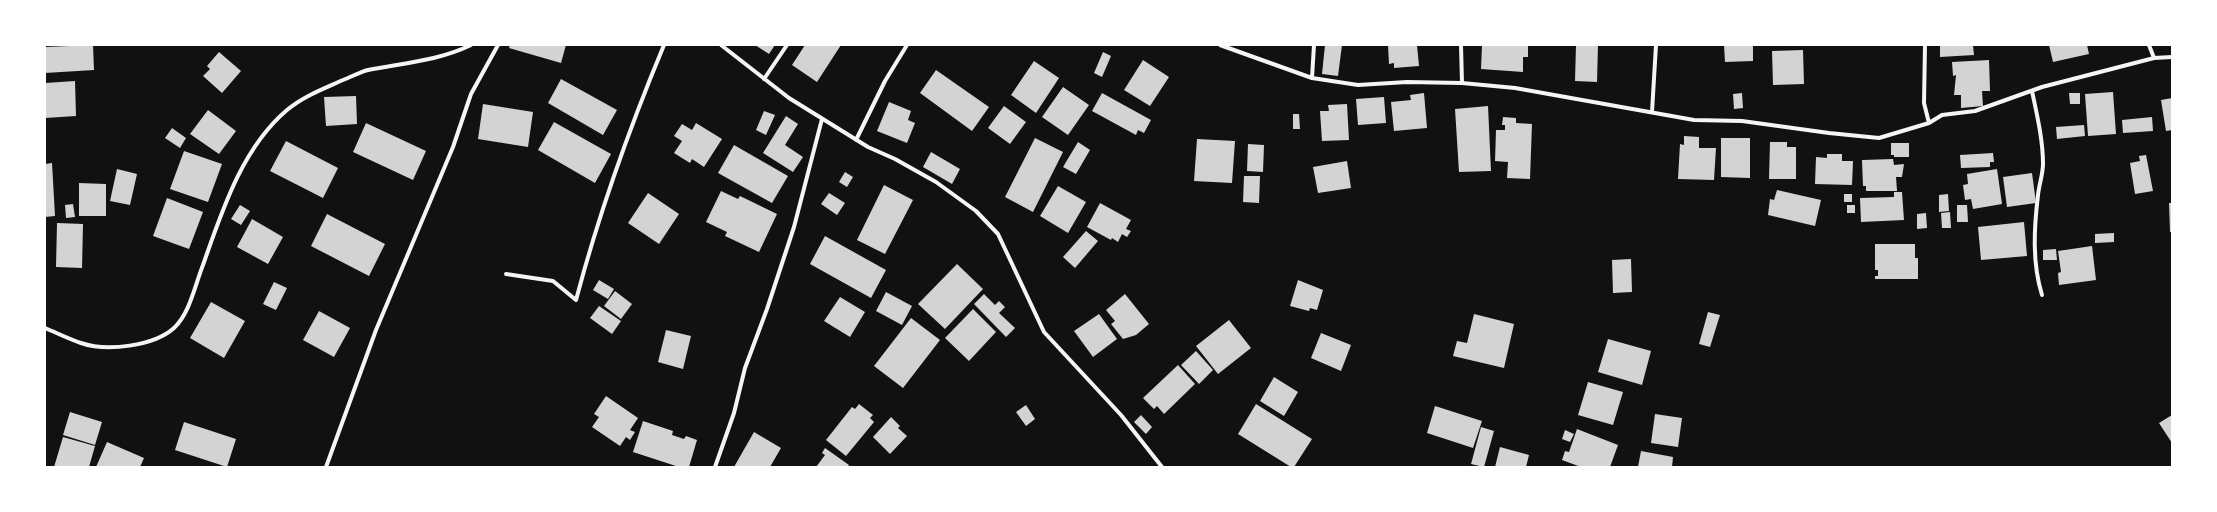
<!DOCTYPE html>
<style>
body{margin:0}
#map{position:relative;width:2217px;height:512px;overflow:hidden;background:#111;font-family:Quicksand,sans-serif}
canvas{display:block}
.frame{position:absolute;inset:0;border:46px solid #fff;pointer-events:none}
</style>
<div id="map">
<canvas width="2217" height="512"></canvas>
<div class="frame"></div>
</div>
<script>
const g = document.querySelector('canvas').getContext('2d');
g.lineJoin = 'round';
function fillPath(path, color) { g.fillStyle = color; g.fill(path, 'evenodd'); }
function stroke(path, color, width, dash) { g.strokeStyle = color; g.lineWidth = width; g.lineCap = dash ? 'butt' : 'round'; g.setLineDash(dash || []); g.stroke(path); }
fillPath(new Path2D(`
 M93,45L94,70L45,73V47Z
 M510,45H566L561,63L509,48Z
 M755,45H775L769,54Z
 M805,45H841L817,82L792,65Z
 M1325,45H1342L1338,76L1322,74Z
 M1388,45H1417L1419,66L1394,68V63L1389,64Z
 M1482,45H1528V57H1523V72L1481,69Z
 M1576,45H1598L1597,82L1575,81Z
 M1724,45H1753V61L1725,62Z
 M1940,45H1973L1974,55L1940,57Z
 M2049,45H2087L2089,54L2053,62Z
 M1803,50L1804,84L1773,85L1772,51Z
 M219,52L241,71L222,93L203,76L210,69L207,66Z
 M1103,52L1111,56L1102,77L1094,73Z
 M1143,60L1169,77L1150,106L1124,90Z
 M1989,60L1990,91H1982L1983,106L1961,108V95H1954L1956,75L1953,76L1952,62Z
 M1034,61L1059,78L1036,113L1011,95Z
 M936,70L989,107L972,131L920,93Z
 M561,79L617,110L603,135L548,103Z
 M75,81L76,116L45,118V83Z
 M1063,87L1089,105L1068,135L1042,117Z
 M2113,92L2116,134L2088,136L2085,94Z
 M1102,93L1151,120L1144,133L1138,130L1136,135L1092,111Z
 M1424,93L1427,128L1394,131L1391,102L1411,100L1410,95Z
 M1742,93L1743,108L1734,109L1733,94Z
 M2069,93H2080V104H2070Z
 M356,96L357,124L326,126L324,97Z
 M1384,97L1386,123L1358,125L1356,99Z
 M2172,98V130L2166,131L2161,100Z
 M889,102L911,111L908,120L915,123L907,143L877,131Z
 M483,104L533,112L528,147L478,139Z
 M1347,104L1349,140L1322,141L1320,111H1329L1328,105Z
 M1004,106L1026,122L1010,144L988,128Z
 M1488,106L1491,171L1459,172L1455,109Z
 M208,110L236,131L219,154L190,134Z
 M764,111L775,115L766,135L756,130Z
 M1293,114H1299L1300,129H1293Z
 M786,116L798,124L785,145L803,157L793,172L763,153Z
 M1503,117L1516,118V123L1532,124L1530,179L1507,178L1508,162L1495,161L1496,130H1505V125H1502Z
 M2152,117L2153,131L2123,133L2122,120Z
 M554,122L611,154L595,183L538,150Z
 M366,123L426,151L413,180L353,152Z
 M696,123L722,139L704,167L692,159L690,163L674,153L682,141L674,136L682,124L692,130Z
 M2084,125L2085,136L2057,139L2056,127Z
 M172,128L186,138L180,148L165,138Z
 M1684,136L1699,137V148H1716L1714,180L1678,179L1680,144L1684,145Z
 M1035,138L1063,152L1033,212L1005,197Z
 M1721,138H1750V178L1721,177Z
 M1197,139L1235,141L1232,183L1194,181Z
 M286,141L338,168L323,198L270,171Z
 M1078,142L1090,150L1076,174L1063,167Z
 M1770,142H1787V147H1796V179H1769Z
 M1891,143H1909V157H1894V155H1891Z
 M1248,144L1264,145L1263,172L1247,171Z
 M734,145L788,176L772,203L718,173Z
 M184,151L222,164L208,202L170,189Z
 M931,152L960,169L952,184L923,167Z
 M1993,153L1994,162H1990V167L1961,168L1960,155Z
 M1827,154H1842V161H1853L1852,185L1815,184L1816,157L1827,158Z
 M2146,155L2153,191L2135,194L2130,163L2140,161L2139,156Z
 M1893,159L1894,165L1904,164L1902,177H1896L1897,191H1866V186H1863L1862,160Z
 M1347,161L1351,188L1318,193L1313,167Z
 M52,163L55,216L45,217V164Z
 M117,169L137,174L130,205L110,201Z
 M1997,169L2002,204L1973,209L1971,199L1965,200L1963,185L1968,184L1967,174Z
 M845,172L853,177L847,187L839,182Z
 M2032,173L2036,203L2007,207L2003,177Z
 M1244,176H1260L1259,203L1243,202Z
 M79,183L106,184V216H79Z
 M884,185L913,200L885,254L857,240Z
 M1058,186L1086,202L1068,233L1040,216Z
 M1777,190L1821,200L1815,226L1768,215L1770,199L1774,200Z
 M721,191L738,199L740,196L777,214L759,252L725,236L727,232L706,222Z
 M1894,192H1902L1904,220L1861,222L1860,198L1894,197Z
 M648,193L679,214L659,244L628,223Z
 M829,193L845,203L837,215L821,204Z
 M1844,194H1852V202H1844Z
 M1948,194L1949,211L1939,212V195Z
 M167,198L203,212L189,249L153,236Z
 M1100,203L1131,220L1126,229L1131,231L1127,237L1122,234L1118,242L1112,238L1111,240L1087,227Z
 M2169,203H2172V232H2170Z
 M73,204L75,217L66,218L65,205Z
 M240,205L250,211L241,225L231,219Z
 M1847,205H1855V213H1847Z
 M1957,205H1967L1968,222H1957Z
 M1950,212L1951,228H1942L1941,213Z
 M1926,213L1927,228L1917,229V214Z
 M327,214L385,244L369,276L311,246Z
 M252,219L283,237L268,264L237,247Z
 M2024,222L2027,256L1981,260L1978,227Z
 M57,223L83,224L82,268L56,267Z
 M1086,231L1098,241L1075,268L1063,257Z
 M2114,233V242L2095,243V234Z
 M825,236L886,270L871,298L810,264Z
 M1875,244H1915V258H1918V279H1875V276H1878V270H1875Z
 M2092,246L2096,280L2059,285L2058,273L2061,272L2058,251Z
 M2056,249L2057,260H2043V250Z
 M1631,259L1632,292L1613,293L1612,260Z
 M957,264L983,289L945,329L918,304Z
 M599,280L614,289L608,299L593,290Z
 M1298,280L1323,290L1317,310L1310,308L1309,311L1290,306Z
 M274,282L287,288L276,310L263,304Z
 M615,291L632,304L621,319L604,306Z
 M886,292L912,306L902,325L876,311Z
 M984,294L995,305L999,301L1005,307L999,313L1015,328L1006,337L974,304Z
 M1125,294L1149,324L1136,335L1123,339L1111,324L1115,321L1106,310Z
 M840,297L865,312L850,337L824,321Z
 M211,302L245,321L224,358L190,338Z
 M599,306L621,321L612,334L590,318Z
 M973,309L996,332L969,361L945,338Z
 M319,311L350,328L334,357L303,340Z
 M1708,312L1720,315L1710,347L1699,344Z
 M1099,314L1117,339L1093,357L1074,331Z
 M1474,314L1514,324L1504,368L1453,356L1457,341L1467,343Z
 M911,318L940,340L903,388L874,366Z
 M1229,320L1251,348L1218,374L1196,346Z
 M666,330L691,336L683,369L658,362Z
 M1321,333L1351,345L1341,371L1311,358Z
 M1608,339L1651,351L1642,385L1598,372Z
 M1196,351L1213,370L1199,384L1181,365Z
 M1178,365L1195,384L1164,414L1157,406L1154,409L1143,398Z
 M1274,377L1298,392L1284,416L1260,401Z
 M1588,382L1623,392L1613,425L1578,415Z
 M606,396L638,418L630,430L635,432L630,440L626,437L620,446L592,427L599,417L594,414Z
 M859,404L873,415L870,418L874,422L846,456L826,440L852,407L855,409Z
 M1256,404L1312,439L1294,467H1291L1238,434Z
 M1026,405L1035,419L1026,426L1016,412Z
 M1435,406L1482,421L1473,448L1427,433Z
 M70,412L102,422L95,445L63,435Z
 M1655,414L1682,418L1678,447L1651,443Z
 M1141,415L1152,427L1146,434L1134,422Z
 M2172,415V443L2159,423Z
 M891,417L900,426L898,428L907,436L890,454L873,437Z
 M643,421L673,431L672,435L684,439L686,436L697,440L689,467H679L633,452Z
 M184,422L236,439L227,467L175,450Z
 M1481,427L1494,431L1484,467L1471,464Z
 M1577,429L1618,445L1610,467H1581L1562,460L1565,451L1569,452Z
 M1565,430L1574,434L1570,442L1562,439Z
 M754,432L781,448L770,467H734Z
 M63,437L95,446L89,467H54Z
 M107,442L144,458L140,467H96Z
 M1500,447L1529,455L1526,467H1495Z
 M825,448L849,465L848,467H816L825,455L822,453Z
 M1641,451L1673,457L1672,467H1638Z`), '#d3d3d3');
stroke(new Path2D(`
 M721,45L789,98L868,147L895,159L936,182L976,211L998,234L1044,332L1121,415L1162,467
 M1220,45L1312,78L1358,85L1407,82L1462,83L1515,88L1694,120L1742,121L1829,133L1879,138L1929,123L1942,115L1975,111L2042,87L2154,58L2172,57
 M1461,45L1462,83
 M1925,45L1924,103L1929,123
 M2149,45L2154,58
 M1312,78L1314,45
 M764,79L787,45
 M2032,91C2037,115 2043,140 2043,164C2043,174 2039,185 2038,195C2034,228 2032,263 2042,295
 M1652,112L1656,45
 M856,140L885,81L907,45
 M506,274L553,281L576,300C599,213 629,129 664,45
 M45,328C57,333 69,339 81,343C107,352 154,346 174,328C190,313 195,285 203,265C222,211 242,148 287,110C304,96 323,89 343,80C351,77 360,72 368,70C403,63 438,61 471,45
 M326,467L376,330L453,147L471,94L498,45
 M715,467L734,413L745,368L767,309L794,227L822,119`), '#f5f5f5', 4);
</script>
